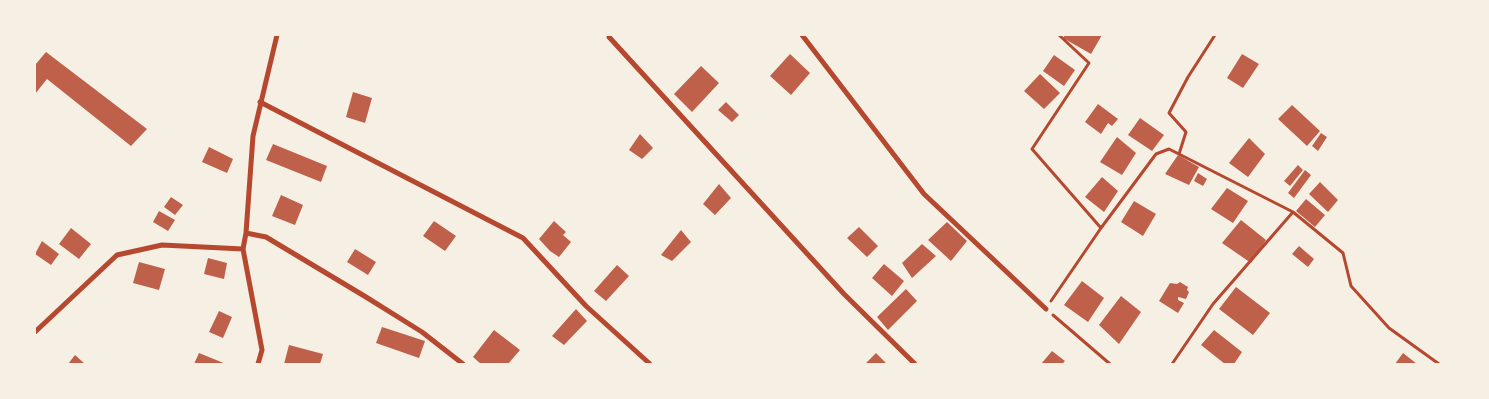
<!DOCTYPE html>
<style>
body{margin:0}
#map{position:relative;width:1489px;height:399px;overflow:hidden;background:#f6efe4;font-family:Barlow,sans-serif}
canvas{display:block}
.frame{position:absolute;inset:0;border:36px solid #f6efe4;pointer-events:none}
</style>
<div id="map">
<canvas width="1489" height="399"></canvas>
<div class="frame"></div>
</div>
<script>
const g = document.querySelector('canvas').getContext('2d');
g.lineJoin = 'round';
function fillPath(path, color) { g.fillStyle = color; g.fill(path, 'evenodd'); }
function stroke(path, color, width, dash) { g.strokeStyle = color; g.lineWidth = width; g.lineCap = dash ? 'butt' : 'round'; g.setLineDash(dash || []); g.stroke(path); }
fillPath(new Path2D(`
 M1065,35H1102L1091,54L1063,38Z
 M46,52L147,129L131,146L47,79L35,94V65Z
 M790,54L810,73L791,95L770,76Z
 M1242,54L1259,64L1243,88L1227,78Z
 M1054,55L1075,70L1064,86L1043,71Z
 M701,66L719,83L692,112L674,94Z
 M1040,74L1060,93L1044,109L1024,91Z
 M353,92L372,98L365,123L346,117Z
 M726,102L739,115L732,122L718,110Z
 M1098,104L1118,119L1112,126L1108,123L1101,134L1085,122Z
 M1292,105L1320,131L1307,146L1278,119Z
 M1140,118L1164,135L1152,151L1128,135Z
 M1321,133L1327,137L1318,151L1312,146Z
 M640,134L653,148L642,159L629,150Z
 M1117,137L1136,153L1122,175L1100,162Z
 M1249,138L1265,154L1248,177L1229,163Z
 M273,144L327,166L321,182L266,160Z
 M209,147L233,159L227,173L202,162Z
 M1178,155L1199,167L1189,185L1165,174Z
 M1298,165L1303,170L1290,186L1284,181Z
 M1305,170L1311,175L1294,198L1288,193Z
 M1198,173L1207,179L1203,186L1194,181Z
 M1102,177L1118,191L1104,212L1085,197Z
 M1320,182L1338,200L1328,212L1309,194Z
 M719,184L731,198L715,215L703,204Z
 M1227,188L1248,201L1233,223L1211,209Z
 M281,195L303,205L295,225L272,216Z
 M171,197L183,205L175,215L164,207Z
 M1306,199L1325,215L1315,227L1296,211Z
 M1134,201L1156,214L1143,236L1121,222Z
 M159,211L175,220L168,231L153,222Z
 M1241,220L1266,240L1251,263L1222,243Z
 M434,221L456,236L445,251L423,236Z
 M554,221L566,232L563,235L571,242L559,257L550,251L539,239Z
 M947,222L967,241L951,261L928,240Z
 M859,227L878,246L867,257L847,238Z
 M71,228L91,244L79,259L59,244Z
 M681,230L691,242L672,261L661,255Z
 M42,241L59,254L51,265L35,254Z
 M922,244L936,256L912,278L902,263Z
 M1299,246L1314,259L1308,267L1292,254Z
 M355,249L376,262L368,275L347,262Z
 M208,258L227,263L224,279L204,274Z
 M139,262L165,269L159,290L133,283Z
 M884,264L904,281L892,296L872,278Z
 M617,265L629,276L606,301L594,291Z
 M1082,281L1104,298L1088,322L1064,305Z
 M1180,282L1188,287L1187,290L1189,292L1186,299L1178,297V300L1184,303L1178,313L1159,301L1170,283L1177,284Z
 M1236,287L1270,313L1253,335L1219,309Z
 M906,289L917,301L888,330L877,317Z
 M1121,296L1141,312L1119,344L1099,325Z
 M576,309L587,321L564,345L552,336Z
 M219,311L232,317L223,338L209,332Z
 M382,327L425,341L419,358L376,343Z
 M494,330L520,350L508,364H481L473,357Z
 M1214,330L1242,352L1234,364H1225L1201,345Z
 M289,345L323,354L320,364H284Z
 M1052,351L1065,361L1062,364H1041Z
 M199,353L226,364H194Z
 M876,353L887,364H865Z
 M1403,353L1417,364H1395Z
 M75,355L85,364H68Z`), '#bf614a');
stroke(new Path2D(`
 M1179,154L1186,132L1169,113L1188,77L1215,35
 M1101,228L1156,154L1169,149L1293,212L1343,253L1351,286L1389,328L1439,364
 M1051,301L1101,228L1032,149L1089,63L1059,35
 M1053,315L1110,364
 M1172,364L1213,304L1293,212`), '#b5482f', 3);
stroke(new Path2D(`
 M610,35L609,37L844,294L915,364
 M802,35L924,194L1046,309
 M260,102L523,238L586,306L650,364
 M246,233L266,237L366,297L422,332L463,364
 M35,332L117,255L162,245L243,249
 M258,364L262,350L243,249L246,233L253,136L277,35`), '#b5482f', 5);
</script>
